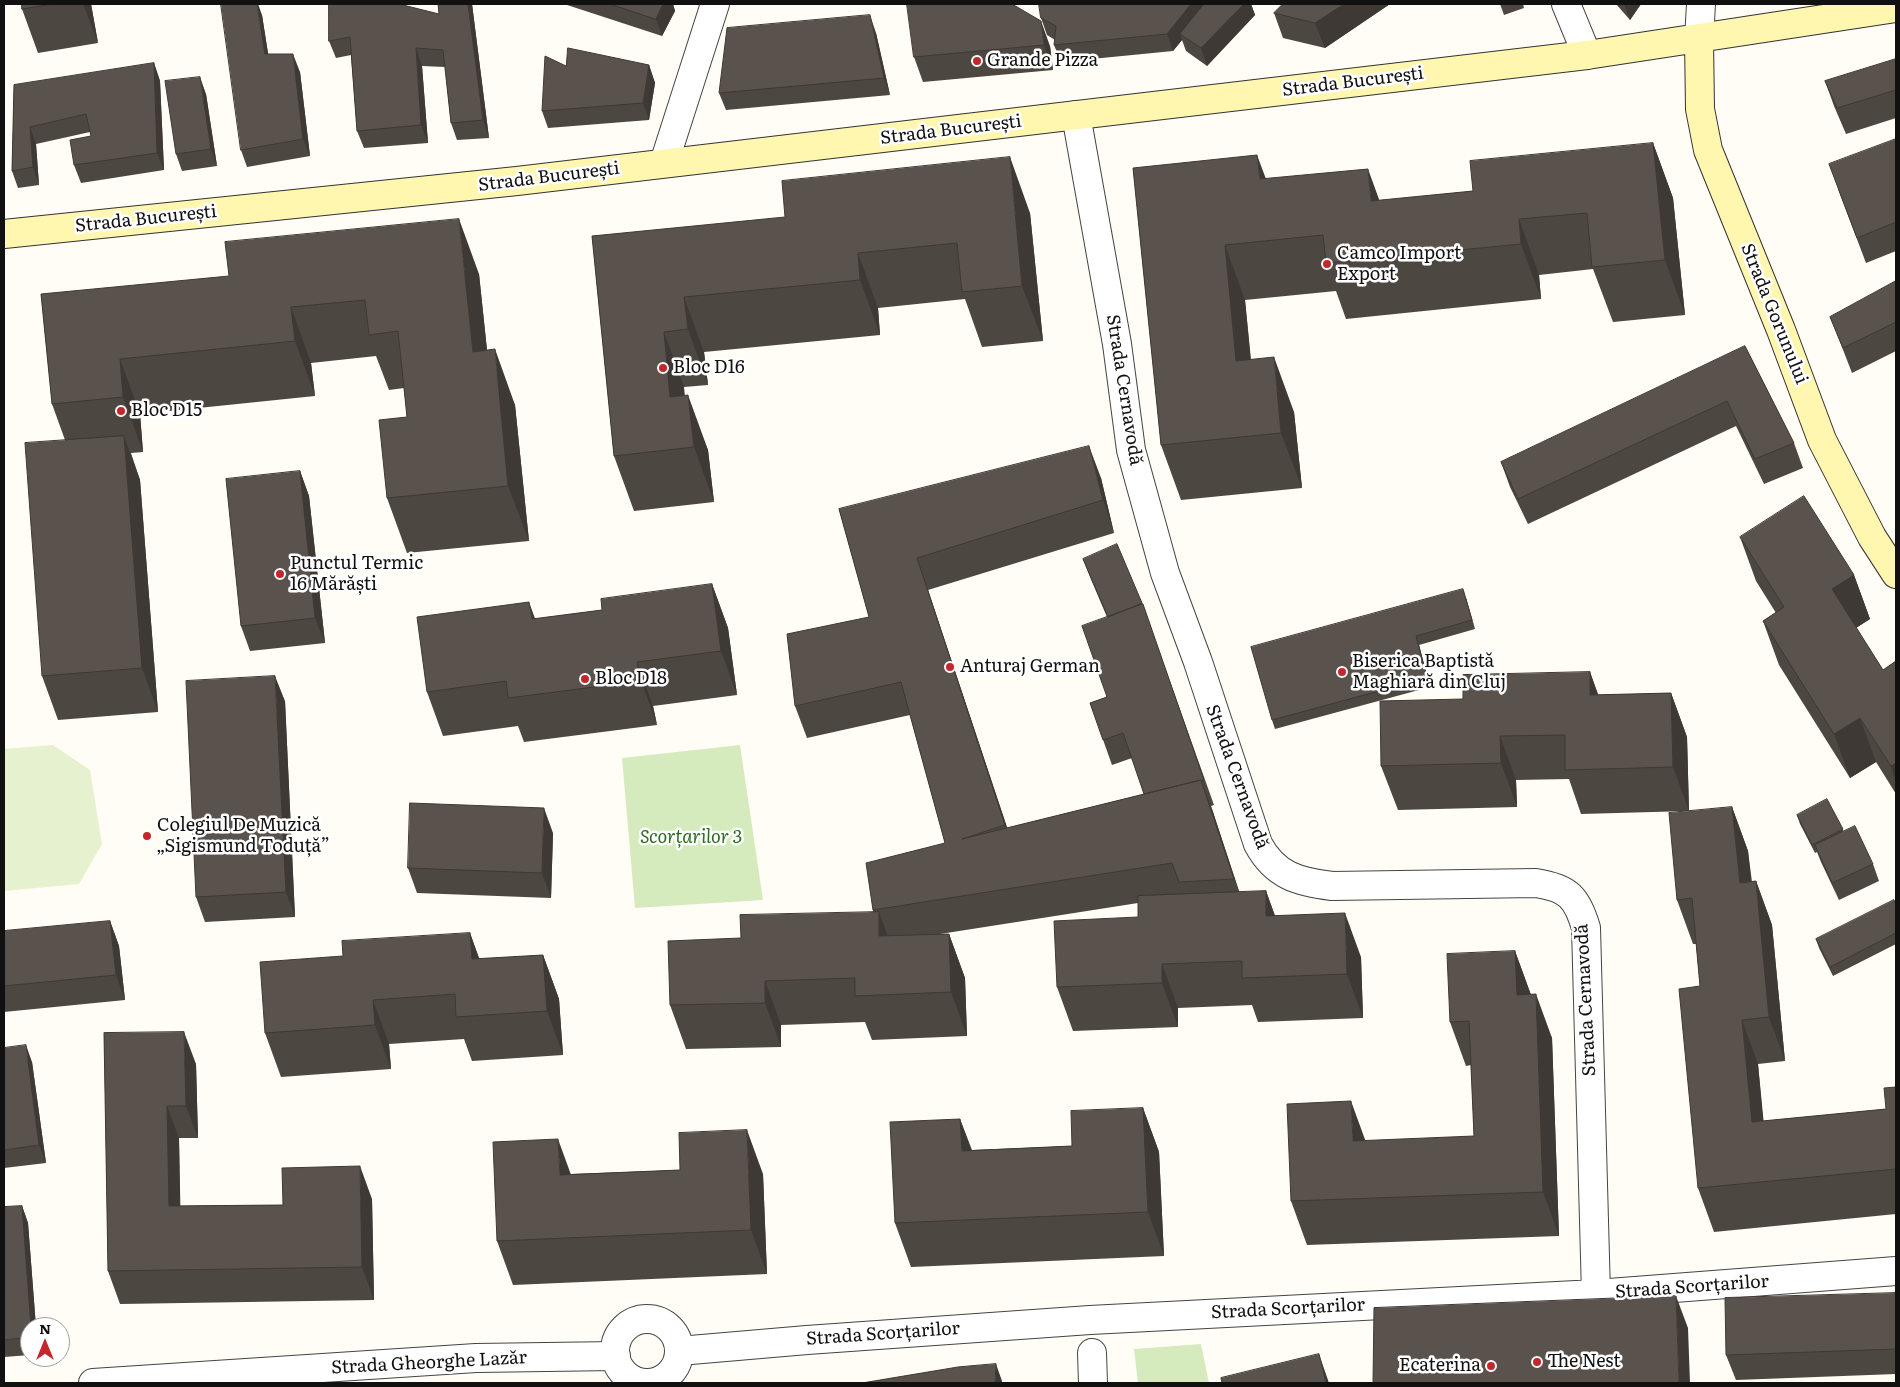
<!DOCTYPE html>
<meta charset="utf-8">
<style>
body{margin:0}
#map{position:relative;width:1900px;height:1387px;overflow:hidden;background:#fffdf5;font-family:Literata,serif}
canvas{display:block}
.frame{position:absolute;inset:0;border:5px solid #111;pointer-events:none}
.north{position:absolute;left:20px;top:1317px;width:50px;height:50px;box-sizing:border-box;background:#fff;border:1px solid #a0a0a0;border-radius:50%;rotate:0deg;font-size:14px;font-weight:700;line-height:20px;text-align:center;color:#111}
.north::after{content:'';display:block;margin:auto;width:18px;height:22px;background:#c4262e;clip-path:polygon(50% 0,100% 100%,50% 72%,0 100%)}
</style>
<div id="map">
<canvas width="1900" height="1387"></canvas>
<div class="frame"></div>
<div class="north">N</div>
</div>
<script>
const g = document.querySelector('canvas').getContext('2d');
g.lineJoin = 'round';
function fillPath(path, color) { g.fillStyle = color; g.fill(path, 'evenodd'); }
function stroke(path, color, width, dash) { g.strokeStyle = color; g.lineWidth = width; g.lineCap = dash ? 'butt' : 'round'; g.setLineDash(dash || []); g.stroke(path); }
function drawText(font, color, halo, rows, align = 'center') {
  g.font = font + ' Literata,serif'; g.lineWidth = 5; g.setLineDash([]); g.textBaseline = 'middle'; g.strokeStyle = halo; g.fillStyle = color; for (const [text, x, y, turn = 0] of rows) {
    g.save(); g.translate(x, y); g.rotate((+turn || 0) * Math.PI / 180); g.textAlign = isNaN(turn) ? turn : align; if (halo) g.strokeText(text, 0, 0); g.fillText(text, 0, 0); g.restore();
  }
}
fillPath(new Path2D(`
 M740,745L763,900L635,908L622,758Z
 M1201,1344L1209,1383H1138L1134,1349Z`), '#d5ebbd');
fillPath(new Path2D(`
 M53,745L90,770L102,844L79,884L4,891V749Z`), '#e6f2cf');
const street = new Path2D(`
 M1566,4L1587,55
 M1699,39L1701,4
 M1076,115L1117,344L1131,450L1165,573L1198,662L1258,844C1275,876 1299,882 1332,886L1536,883C1568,888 1577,897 1586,928L1596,1294
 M664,163L715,4
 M615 1351a32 32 0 1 1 64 0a32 32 0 1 1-64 0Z
 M679,1351L807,1340L1090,1320L1596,1294L1896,1271
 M1092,1353L1093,1383
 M93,1383L476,1358L616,1356`);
const secondary = new Path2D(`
 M1699,39L1700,109L1708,150L1781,330L1822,440L1872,537L1896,574
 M4,234L517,181L1587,55L1896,8`);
stroke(street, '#444', 30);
stroke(secondary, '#333', 30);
stroke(street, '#fff', 28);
stroke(secondary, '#fff6b0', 28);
fillPath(new Path2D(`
 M22,4H91L98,43L38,53L22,9Z
 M438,4H472L489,138L457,140L451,123L445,67L422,66L428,143L364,148L357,131L351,55L336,58L329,41L439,14Z
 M564,4H673L675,11L662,36Z
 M907,4L1050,46L1053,70L923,82L914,57Z
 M1039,4H1251L1255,15L1207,66L1186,51L1182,40L1173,51L1061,62L1054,45L1055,40L1047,35L1041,18Z
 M1283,4H1390L1325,48L1283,38L1274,13Z
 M1500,4H1523L1524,8L1504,15Z
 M1616,4H1641L1630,20Z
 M262,15L268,54L300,72L310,156L247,167L241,150Z
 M876,33L890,95L726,110L719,93Z
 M1896,59V118L1846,134L1834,106L1825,81Z
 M154,63L160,81L164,170L81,183L74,165L91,136L90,132L36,144L39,185L18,188L12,171L14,85Z
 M649,65L655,83L649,120L548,128L542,111L566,66Z
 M206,94L217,166L182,171L176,154Z
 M1896,139V251L1866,263L1838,189Z
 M1653,143L1673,198L1685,315L1613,322L1593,269L1539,275L1541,299L1346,319L1336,291L1245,300L1251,360L1294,412L1302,488L1181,500L1161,445L1133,168L1266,179L1379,201L1473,191Z
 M1030,213L1043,341L982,347L965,299L878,308L880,335L704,352L708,385L684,387V395L708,450L714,502L634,511L614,456L592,236Z
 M479,274L487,350L515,405L529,541L407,553L387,498L407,417L404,388L389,390L376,356L311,363L315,396L140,414L143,452L131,453L140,480L158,712L58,720L42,676L65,440L52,404L41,294Z
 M1896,281V351L1852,373L1840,342L1830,317Z
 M1745,346L1794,443L1803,468L1764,484L1736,426L1528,524L1510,487L1501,462Z
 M300,471L309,496L325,643L250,651L241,626Z
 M1101,478L1114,533L928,590L1007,828L1144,794L1132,758L1112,765L1090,703L1107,697V617L1090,577L1083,559L1142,603L1214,805L1211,806L1239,892L1266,891L1275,916L1361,957L1363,1018L1258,1022L1252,1005L1178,1008V1027L1073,1031L1057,987L1138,917V903L940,934H949L965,978L967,1036L872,1040L865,1022L781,1025V1047L686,1049L670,1005L741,938L873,912V910L945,843L910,715L807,738L795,706L869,617L839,509Z
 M1740,537L1854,575L1870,619L1856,628L1883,670L1896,661V794L1876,762L1850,778L1779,665L1763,621L1776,613L1756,581Z
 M712,584L728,628L737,695L653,706L657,725L524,742L518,726L443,736L427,692L535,619L602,610Z
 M1466,598L1475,629L1419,645L1430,687L1275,729L1272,720Z
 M1590,672L1598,695L1671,693L1687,737L1689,811L1581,814L1569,779L1516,780L1517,807L1398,810L1381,766L1463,699Z
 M285,701L295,917L205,922L196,897Z
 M1732,807L1748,851L1752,882L1756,881L1772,925L1785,1061L1758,1064L1763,1121L1886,1109L1896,1087V1214L1714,1232L1698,1188L1700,986L1696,944H1693L1677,900Z
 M1797,815L1843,829V831L1873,864L1879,881L1839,900L1821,862L1817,852L1815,853L1800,824Z
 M553,833L551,898L417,893L408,868Z
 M1896,904V944L1833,976L1819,948L1816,939Z
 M110,921L119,946L125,1000L4,1012V931Z
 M470,933L479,959L543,955L559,999L563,1055L472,1061L464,1039L389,1044L391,1069L281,1077L265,1033L343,956Z
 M1515,951L1531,995L1552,1038L1559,1236L1307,1245L1291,1201L1474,1136L1471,1065L1466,1066L1450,1022Z
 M104,1033L196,1064L198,1138H179L180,1206L283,1205L372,1199L374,1300L120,1304L108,1271Z
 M4,1048L32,1062L46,1163L4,1168Z
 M1143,1108L1159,1152L1164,1256L911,1267L895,1223L960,1119L972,1150L1072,1146Z
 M680,1170L763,1174L767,1274L513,1285L497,1241L571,1174Z
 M22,1206L28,1223L36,1327H30V1355L4,1357V1207Z
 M1896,1293V1374L1736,1380L1726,1355Z`), '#4d4742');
fillPath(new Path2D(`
 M83,4H91L98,43Z
 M257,4H258L262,15L271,72L265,54Z
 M468,4H472L489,138L483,120Z
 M663,4H673L675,11L662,36L656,19Z
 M1191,4H1211L1180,34L1182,40L1173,51L1167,34Z
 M1244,4H1251L1255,15L1207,66L1201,48Z
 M1344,4H1390L1325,48L1315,23Z
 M1624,4H1641L1630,20Z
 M870,15L876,33L890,95L884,78Z
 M1041,21L1050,46L1053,70L1044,45Z
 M416,48L422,66L428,143L421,125Z
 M293,54L300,72L310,156L303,139Z
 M154,63L160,81L164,170L157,153Z
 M649,65L655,83L649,120L643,103Z
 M200,77L206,94L217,166L211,149Z
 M30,127L36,144L39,185L33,167Z
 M1653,143L1673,198L1685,315L1665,260Z
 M1257,155L1278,211L1260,179Z
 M1010,157L1030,213L1043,341L1022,286Z
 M1368,169L1388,224L1371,201Z
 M459,219L479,274L493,407L473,352Z
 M1519,219L1539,275L1541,299L1521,244Z
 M1225,245L1245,300L1256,416L1236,361Z
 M858,253L878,308L880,335L860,280Z
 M684,297L704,352L708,385L688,329Z
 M291,307L311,363L315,396L295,341Z
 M664,332L684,387L690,448L670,397Z
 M495,349L515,405L529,541L508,486Z
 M1274,357L1294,412L1302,488L1281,433Z
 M120,359L140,414L143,452L123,397Z
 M688,395L708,450L714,502L694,447Z
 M124,436L140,480L158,712L142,668Z
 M1089,446L1101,478L1114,533L1103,500Z
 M300,471L309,496L325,643L315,618Z
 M917,558L928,590L1017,857L1005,825Z
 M1854,575L1870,619L1848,633L1832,589Z
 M712,584L728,628L737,695L721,651Z
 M1463,589L1466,598L1475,629L1472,620Z
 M529,602L545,646L532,619Z
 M1416,636L1419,645L1430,687L1427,678Z
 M637,662L653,706L657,725L641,681Z
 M1590,672L1606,716L1590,695Z
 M275,676L285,701L295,917L286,892Z
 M1671,693L1687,737L1689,811L1673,767Z
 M1860,718L1876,762L1850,778L1834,734Z
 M1500,736L1516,780L1517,807L1501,763Z
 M1896,763V782L1891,766Z
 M1201,780L1213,812L1246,912L1234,879Z
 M1732,807L1748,851L1756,927L1740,883Z
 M544,808L553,833L551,898L542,873Z
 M1756,881L1772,925L1785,1061L1769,1017Z
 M1266,891L1282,935L1266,916Z
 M879,912L895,956L879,936Z
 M1345,913L1361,957L1363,1018L1347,974Z
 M110,921L119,946L125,1000L116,975Z
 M470,933L486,977L472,959Z
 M949,934L965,978L967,1036L951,992Z
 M1515,951L1531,995H1517Z
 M543,955L559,999L563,1055L547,1011Z
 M1162,964L1178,1008V1027L1162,983Z
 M765,981L781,1025V1047L765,1003Z
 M1536,994L1552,1038L1559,1236L1543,1192Z
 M373,1000L389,1044L391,1069L375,1025Z
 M1742,1020L1758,1064L1768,1166L1752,1122Z
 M184,1032L196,1064L198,1138L186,1106Z
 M26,1045L32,1062L46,1163L39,1145Z
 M1351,1101L1367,1145L1353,1141Z
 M167,1106L179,1138L181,1239L169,1206Z
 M1143,1108L1159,1152L1164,1256L1148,1212Z
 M960,1119L976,1163L962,1151Z
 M747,1130L763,1174L767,1274L751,1230Z
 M558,1139L574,1183L560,1175Z
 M360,1166L372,1199L374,1300L362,1267Z
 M22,1206L28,1223L36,1327H31Z
 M1676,1296L1688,1328L1690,1383H1679Z
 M1319,1354L1329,1383H1326Z
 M996,1364L1002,1381V1383H995Z`), '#3f3936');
const building = new Path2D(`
 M22,4H53L22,9Z
 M221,4H257L265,54H293L303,139L241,150Z
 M329,4H399L439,14L438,4H468L483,120L451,123L443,50L416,48L421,125L357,131L350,37L329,41Z
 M610,4H663L656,19Z
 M907,4H1012L1041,21L1044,45L914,57Z
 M1039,4H1191L1167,34L1054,45L1056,26L1041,18Z
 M1204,4H1244L1201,48L1180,34Z
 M1283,4H1344L1315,23L1274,13Z
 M870,15L884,78L719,93L727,28Z
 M568,48L649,65L643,103L542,111L545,56L566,66Z
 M1896,59V90L1837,108L1825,81Z
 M154,63L157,153L74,165L70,140L91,136L86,114L30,127L33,167L12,171L14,85Z
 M200,77L211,149L176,154L165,81Z
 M1896,139V222L1857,238L1829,164Z
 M1653,143L1665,260L1592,267L1587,213L1519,219L1521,244L1326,263L1323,235L1225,245L1236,361L1274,357L1281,433L1161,445L1133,168L1257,155L1260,179L1368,169L1371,201L1473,191L1470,161Z
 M1010,157L1022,286L962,292L957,243L858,253L860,280L684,297L688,329L664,332L670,397L688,395L694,447L614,456L592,236L785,217L782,181Z
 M459,219L473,352L495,349L508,486L387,498L379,420L407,417L398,331L369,335L365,300L291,307L295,341L120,359L123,397L52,404L41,294L229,276L225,242Z
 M1896,281V322L1843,348L1830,317Z
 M1745,346L1794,443L1755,459L1727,401L1518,499L1501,462Z
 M124,436L142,668L42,676L25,443Z
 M1089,446L1103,500L917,558L1005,825L962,839L1201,780L1234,879L1179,882L1172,863L873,910L866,863L945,843L901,682L795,706L787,634L869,617L839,509Z
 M300,471L315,618L241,626L226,479Z
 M1804,496L1854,575L1832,589L1883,670L1896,661V763L1891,766L1860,718L1834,734L1763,621L1784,607L1740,537Z
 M1117,544L1142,603L1121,612L1108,617L1083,559Z
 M712,584L721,651L637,662L641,681L508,698L506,681L427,692L417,617L529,602L532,619L602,610L601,599Z
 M1463,589L1472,620L1416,636L1427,678L1272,720L1251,647Z
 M1143,604L1204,780L1202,781L1201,780L1144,794L1123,733L1103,740L1090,703L1107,697L1082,626Z
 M1590,672V695L1671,693L1673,767L1565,770V735L1500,736L1501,763L1381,766L1380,701L1463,699V675Z
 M275,676L286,892L196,897L186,681Z
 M1827,799L1843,829L1812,845L1797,815Z
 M410,803L544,808L542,873L408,868Z
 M1732,807L1740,883L1756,881L1769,1017L1742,1020L1752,1122L1886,1109L1884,1088L1896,1087V1169L1698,1188L1679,989L1700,986L1692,898L1677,900L1669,813Z
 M1855,826L1873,864L1832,883L1815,845Z
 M1266,891V916L1345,913L1347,974L1242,978V961L1162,964V983L1057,987L1054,921L1138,917V896Z
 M1894,900L1896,904V933L1830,967L1816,939Z
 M879,912V936L949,934L951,992L855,996V978L765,981V1003L670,1005L668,941L741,938L740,915Z
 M110,921L116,975L4,986V931Z
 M470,933L472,959L543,955L547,1011L456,1017L455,994L373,1000L375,1025L265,1033L260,962L343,956L342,941Z
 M1515,951L1517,995L1536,994L1543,1192L1291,1201L1287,1104L1351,1101L1353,1141L1474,1136L1469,1021L1450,1022L1447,954Z
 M184,1032L186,1106H167L169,1206L283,1205L282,1168L360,1166L362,1267L108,1271L104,1033Z
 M26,1045L39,1145L4,1150V1048Z
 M1143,1108L1148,1212L895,1223L890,1122L960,1119L962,1151L1072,1146L1071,1111Z
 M747,1130L751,1230L497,1241L493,1142L558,1139L560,1175L680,1170L679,1133Z
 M22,1206L31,1327H30V1337L4,1340V1207Z
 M1896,1293V1349L1726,1355L1725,1298Z
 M1676,1296L1679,1383H1373L1374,1308Z
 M1319,1354L1326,1383H1222L1221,1378Z
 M996,1364L995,1383H862L958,1367Z`);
fillPath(building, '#5a524d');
stroke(building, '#3f3936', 1);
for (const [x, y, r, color] of [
 [977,61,5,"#c4262e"],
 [1327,264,5,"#c4262e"],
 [663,368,5,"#c4262e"],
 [121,411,5,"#c4262e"],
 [280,574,5,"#c4262e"],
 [950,667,5,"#c4262e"],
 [1342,672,5,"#c4262e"],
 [585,679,5,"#c4262e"],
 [147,836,5,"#c4262e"],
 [1537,1362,5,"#c4262e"],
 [1491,1366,5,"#c4262e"]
]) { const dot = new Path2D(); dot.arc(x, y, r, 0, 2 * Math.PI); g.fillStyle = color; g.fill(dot); stroke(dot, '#fff', 2); }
drawText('18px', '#111', '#fff', [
 ["Grande Pizza",987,61],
 ["Camco Import",1337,254],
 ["Export",1337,275],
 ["Bloc D16",673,368],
 ["Bloc D15",131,411],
 ["Punctul Termic",290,564],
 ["16 Mărăști",290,585],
 ["Biserica Baptistă",1352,662],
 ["Maghiară din Cluj",1352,683],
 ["Anturaj German",960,667],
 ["Bloc D18",595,679],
 ["Colegiul De Muzică",157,826],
 ["„Sigismund Toduță”",157,847],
 ["The Nest",1547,1362],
 ["Ecaterina",1481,1366,"right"]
], 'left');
drawText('18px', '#111', '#fff', [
 ["Strada București",1353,82,-7],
 ["Strada București",951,130,-7],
 ["Strada București",549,177,-7],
 ["Strada București",146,219,-6],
 ["Strada Gorunului",1774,314,68],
 ["Strada Cernavodă",1124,390,81],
 ["Strada Cernavodă",1237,777,70],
 ["Strada Cernavodă",1586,1000,-93],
 ["Strada Scorțarilor",1692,1287,-4],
 ["Strada Scorțarilor",1288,1309,-3],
 ["Strada Scorțarilor",883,1334,-4],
 ["Strada Gheorghe Lazăr",429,1363,-3]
]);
drawText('italic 18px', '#2f6b1f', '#fff', [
 ["Scorțarilor 3",691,838]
]);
</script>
